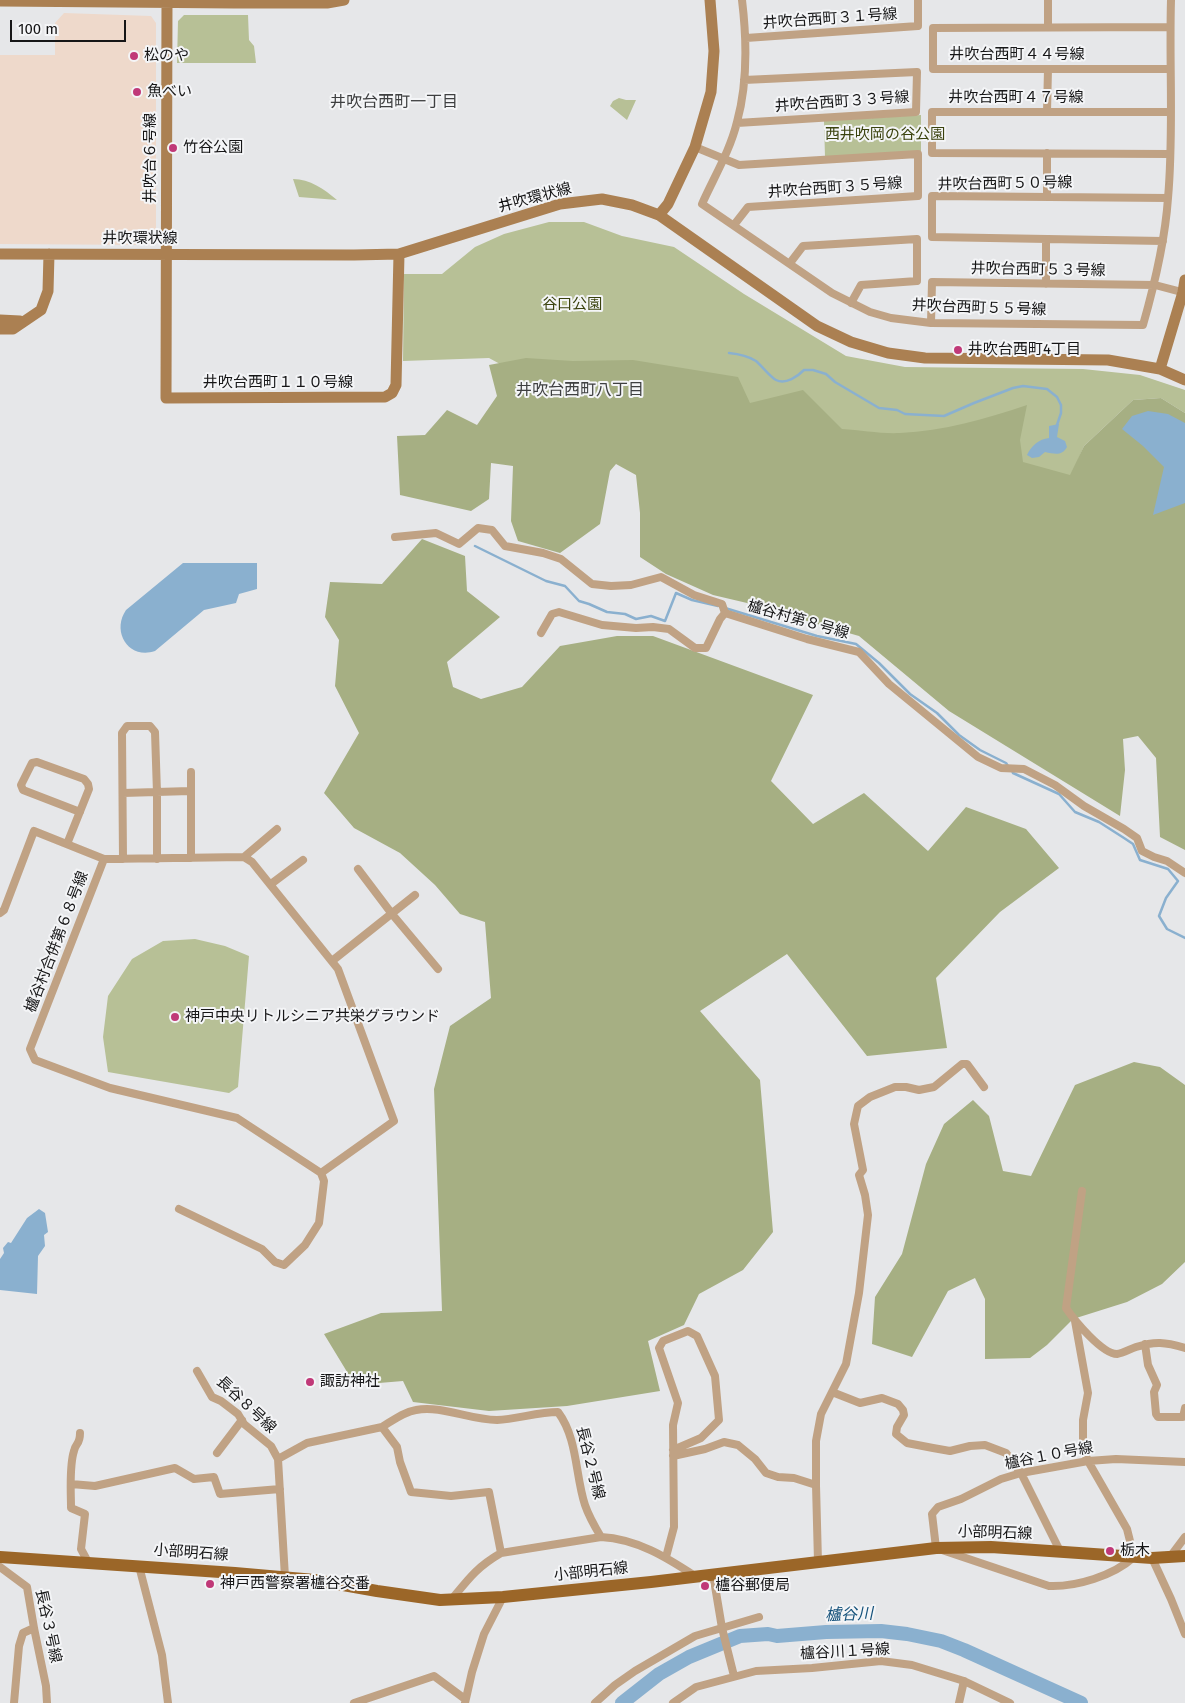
<!DOCTYPE html>
<meta charset="utf-8">
<style>
body{margin:0}
#map{position:relative;width:1185px;height:1703px;overflow:hidden;background:#e6e7e9;font-family:"Fira Sans",sans-serif}
canvas{display:block}
.scale{position:absolute;left:10px;top:20px;width:116px;height:22px;box-sizing:border-box;border:2px solid #161617;border-top:0;padding-left:6px;font-size:15px;line-height:18px;white-space:nowrap;color:#161617;-webkit-text-stroke:4px #f4f5f7;paint-order:stroke}
</style>
<div id="map">
<canvas width="1185" height="1703"></canvas>
<div class="scale">100 m</div>
</div>
<script>
const g = document.querySelector('canvas').getContext('2d');
g.lineJoin = 'round';
function fillPath(path, color) { g.fillStyle = color; g.fill(path, 'evenodd'); }
function stroke(path, color, width, dash) { g.strokeStyle = color; g.lineWidth = width; g.lineCap = dash ? 'butt' : 'round'; g.setLineDash(dash || []); g.stroke(path); }
function drawText(font, color, halo, rows, align = 'center') {
  g.font = font + ' "Fira Sans","Noto Sans JP",sans-serif'; g.lineWidth = 4; g.setLineDash([]); g.textBaseline = 'middle'; g.strokeStyle = halo; g.fillStyle = color; for (const [text, x, y, turn = 0] of rows) {
    g.save(); g.translate(x, y); g.rotate((+turn || 0) * Math.PI / 180); g.textAlign = isNaN(turn) ? turn : align; if (halo) g.strokeText(text, 0, 0); g.fillText(text, 0, 0); g.restore();
  }
}
fillPath(new Path2D(`
 M64,13L151,16L156,23V239L148,245L0,244V55H55V23Z`), '#eed9cb');
fillPath(new Path2D(`
 M184,15H248L249,40L254,46L256,63H177L178,21Z
 M619,98L626,100H636L627,120L610,106L613,101Z
 M921,115V151L825,157L824,121Z
 M293,179C310,179 324,189 337,200L299,197Z
 M549,222H584L622,236L674,247L744,294L846,356L905,367L1083,369L1140,375L1185,390V413L1161,398L1133,400L1084,446L1067,485L875,438L522,376L489,358L403,361L404,274H442L475,247L504,234Z
 M195,939L225,946L249,956L238,1087L229,1093L108,1072L103,1037L108,996L132,959L163,941Z`), '#b7c096');
fillPath(new Path2D(`
 M526,358L573,361L633,360L738,377L750,403L803,390L842,429C861,430 881,434 900,433C944,431 985,419 1027,405L1020,440L1023,462L1070,475L1084,446L1133,400L1161,398L1185,413V850L1160,837L1156,758L1138,736L1123,739L1125,770L1120,816L949,711L859,636L810,622L764,607L713,595L666,574L640,557V513L636,475L616,464L610,471L600,524L560,553L518,541L511,521L513,466L491,463L489,499L471,511L400,495L397,436L425,435L447,410L477,425L497,396L489,365Z
 M422,539L465,556L467,591L500,617L447,662L453,687L481,699L522,687L560,646L617,636H653L813,695L771,781L813,824L864,793L928,851L966,807L1026,829L1059,868L1000,912L936,978L947,1048L867,1056L787,954L700,1011L760,1080L773,1232L743,1270L699,1294L684,1325L648,1341L660,1391L567,1406L489,1411L413,1402L403,1381L355,1385L324,1334L381,1313L442,1311L434,1089L450,1026L491,998L485,922L460,914L435,885L400,853L354,828L324,793L359,733L335,686L339,640L325,617L330,582L382,584Z
 M1134,1062L1160,1067L1185,1085V1262L1162,1284L1127,1302L1073,1319L1047,1345L1030,1358L985,1359V1299L975,1278L948,1291L912,1357L872,1344L875,1297L902,1254L926,1164L944,1124L973,1100L989,1116L1003,1171L1031,1176L1075,1085Z`), '#a6af83');
fillPath(new Path2D(`
 M1148,411L1168,414L1185,423V503L1153,515L1164,467L1143,446L1122,429L1132,416Z
 M1059,424L1057,437L1065,441L1067,447C1062,456 1055,454 1045,452L1039,457L1032,458L1027,455C1031,446 1039,439 1049,438V426Z
 M183,563H257V589L239,594L236,603L204,610L155,651C129,660 111,632 126,610Z
 M39,1209L45,1213L48,1232L44,1235L45,1246L38,1256L37,1294L0,1290V1259L4,1253L3,1248L8,1242L11,1243L27,1218Z`), '#8ab0cf');
stroke(new Path2D(`
 M729,353C739,354 748,356 756,361C762,366 770,377 776,380C786,385 798,376 804,370H813L826,374L835,382L879,408L897,410L905,414L944,416L974,403L1013,388L1023,386L1047,389L1057,397L1061,405V413L1057,425
 M475,546L546,581L565,586L579,601L589,604L607,612L625,614L636,619L651,616L665,621L676,593L692,600L718,606
 M725,608L817,636L856,644L879,663L910,694L937,713L959,735L980,750L1006,763L1008,766
 M1012,770L1013,773L1059,794L1075,812L1099,822L1124,838L1133,844L1140,860L1168,869L1178,881L1166,898L1159,916L1167,929L1185,938`), '#8ab0cf', 2.5);
stroke(new Path2D(`
 M622,1703L659,1674L689,1657L740,1636L768,1634L777,1636L826,1632L881,1631L907,1634L941,1641L964,1650L1081,1703`), '#8ab0cf', 14);
stroke(new Path2D(`
 M742,0C747,41 748,82 737,122C730,151 714,177 702,204L832,293L870,312L891,318L931,323L1143,325C1155,283 1165,242 1168,198C1174,132 1169,66 1171,0
 M1048,27V0
 M746,38L918,26V0
 M1170,69H933V28L1170,27
 M1047,112L1048,69
 M737,123L916,112L917,72L744,80
 M695,147L739,165L918,154V196L748,207L734,225
 M1170,154L932,153V112H1171
 M1047,197V153
 M1163,241L932,237V196L1168,198
 M790,263L803,246L917,239V281L861,285L851,303
 M1046,284V239
 M931,323L932,282L1155,285L1185,293
 M395,537L436,533L459,544L478,528L492,530L505,546L543,553L561,559L592,584L611,586L631,585L661,577L694,595L722,604L725,613L807,639L859,652L889,684L978,757L1001,768L1024,769L1055,785L1084,806L1124,829L1137,838L1142,851L1154,857L1167,861L1185,873
 M541,633L552,614L559,612L602,625L636,628L653,627L669,629L695,648H706L720,619L725,613
 M191,772V858
 M123,793L190,791
 M67,844L89,789L88,784L84,779L37,762L32,763L21,785L23,790L80,812
 M244,857L277,829
 M104,859L30,1049L35,1060L110,1088L237,1118L321,1173L324,1181L319,1223L305,1245L284,1265L275,1262L262,1249L179,1209
 M123,859L122,733L127,726H150L155,732L157,793V859
 M358,869L392,914L438,969
 M271,884L303,860
 M0,913L4,910L34,831L104,859L244,857L252,862L338,969L394,1121L321,1173
 M332,961L415,895
 M1082,1191L1066,1308C1074,1320 1102,1354 1117,1354C1123,1353 1130,1349 1136,1347C1155,1341 1165,1342 1185,1348
 M1075,1321L1088,1393L1083,1420V1449L1088,1461L1127,1529L1134,1557C1113,1576 1076,1587 1049,1586L936,1548L932,1514L938,1507L961,1499L1001,1479L1021,1473L1088,1461L1116,1459L1185,1462
 M1145,1344L1148,1365L1157,1385L1154,1392L1156,1414L1158,1417H1183L1185,1408
 M197,1371L212,1397L221,1401L238,1414L244,1424L271,1446L278,1459L285,1577
 M832,1392L860,1403L882,1398L898,1404L903,1410L904,1415L897,1427L896,1434L907,1443L933,1448L950,1451L970,1446L985,1445L1006,1453L1021,1473L1060,1551
 M80,1433C80,1445 76,1442 74,1451C69,1466 71,1492 71,1508L85,1514L81,1549L88,1562
 M217,1453L242,1420
 M673,1456L705,1449L724,1442L738,1445L755,1459L766,1473L778,1477L794,1478L816,1485L818,1562
 M278,1459L307,1443L382,1427
 M71,1484L95,1486L175,1468L194,1479L214,1477L220,1494L280,1489
 M816,1485V1441L821,1414L846,1364L859,1293L868,1215L865,1195L859,1175L863,1170L854,1124L858,1106L870,1097L895,1087H906L919,1090L934,1087L962,1064H967L984,1087
 M601,1537C595,1527 589,1517 585,1505C575,1475 578,1439 558,1412C538,1412 517,1419 497,1420C470,1420 441,1405 416,1410C403,1412 392,1421 382,1427L397,1447L400,1462L411,1492L451,1496L489,1492L501,1553L601,1537C637,1539 666,1557 695,1576
 M666,1557L674,1527L673,1425L678,1403L659,1348L663,1341L688,1331L697,1336L715,1376L719,1420L701,1438L673,1450
 M1170,1557L1185,1537
 M1152,1558L1171,1599L1185,1634
 M139,1566L162,1655L168,1703
 M0,1567L27,1587L34,1628L46,1686L47,1703
 M713,1574L722,1628L734,1676
 M452,1599C469,1578 477,1567 501,1553
 M14,1703L19,1646L23,1633L34,1628
 M354,1703L434,1676L465,1699
 M465,1703L472,1672L484,1634L503,1597
 M595,1703L615,1685L635,1671L695,1636L759,1617
 M673,1703L696,1687L756,1671L812,1668L881,1661L912,1665L964,1681L1010,1703
 M959,1703L964,1681`), '#c0a284', 8);
stroke(new Path2D(`
 M167,0L166,398L385,397L392,393L396,385L399,254
 M0,1L234,3H327L344,0
 M659,215L668,204L695,147L711,92L714,51L710,0
 M0,254L354,255L399,254L560,204L602,199L632,205L659,215L817,326L851,342L888,353L925,358L1108,360L1160,369L1185,380
 M0,320L20,321
 M0,329H13L41,310L48,291L49,254
 M1160,369L1183,292L1185,280`), '#ab8052', 11);
stroke(new Path2D(`
 M0,1557L235,1573L315,1580L377,1591L440,1600L503,1597L651,1582L936,1548L991,1547L1152,1558L1185,1556`), '#9b6628', 12);
for (const [x, y, r, color] of [
 [134,56,5,"#c03978"],
 [137,92,5,"#c03978"],
 [173,148,5,"#c03978"],
 [958,350,5,"#c03978"],
 [175,1017,5,"#c03978"],
 [310,1382,5,"#c03978"],
 [1110,1551,5,"#c03978"],
 [210,1584,5,"#c03978"],
 [705,1586,5,"#c03978"]
]) { const dot = new Path2D(); dot.arc(x, y, r, 0, 2 * Math.PI); g.fillStyle = color; g.fill(dot); stroke(dot, '#f4f5f7', 2); }
drawText('15px', '#161617', '#f4f5f7', [
 ["井吹台西町３１号線",830,19,-4],
 ["井吹台西町４４号線",1017,55],
 ["井吹台西町４７号線",1016,98],
 ["井吹台西町３３号線",842,102,-4],
 ["井吹台６号線",151,158,-90],
 ["井吹台西町５０号線",1005,184,-1],
 ["井吹台西町３５号線",835,188,-4],
 ["井吹環状線",535,198,-15],
 ["井吹環状線",140,239],
 ["井吹台西町５３号線",1038,270,1],
 ["井吹台西町５５号線",979,308,2],
 ["井吹台西町１１０号線",278,383],
 ["櫨谷村第８号線",798,620,16],
 ["櫨谷村合併第６８号線",57,942,-69],
 ["長谷８号線",246,1405,43],
 ["櫨谷１０号線",1049,1456,-11],
 ["長谷２号線",590,1463,76],
 ["小部明石線",995,1533,2],
 ["小部明石線",191,1553,4],
 ["小部明石線",591,1572,-6],
 ["長谷３号線",48,1626,78],
 ["櫨谷川１号線",845,1652,-3]
]);
drawText('15px', '#161617', '#f4f5f7', [
 ["松のや",144,56],
 ["魚べい",147,92],
 ["竹谷公園",183,148],
 ["井吹台西町4丁目",968,350],
 ["神戸中央リトルシニア共栄グラウンド",185,1017],
 ["諏訪神社",320,1382],
 ["栃木",1120,1551],
 ["神戸西警察署櫨谷交番",220,1584],
 ["櫨谷郵便局",715,1586]
], 'left');
drawText('15px', '#3a420e', '#f4f5f7', [
 ["西井吹岡の谷公園",885,135],
 ["谷口公園",572,305]
]);
drawText('16px', '#3f4041', '#f4f5f7', [
 ["井吹台西町一丁目",394,103],
 ["井吹台西町八丁目",580,391]
]);
drawText('italic 16px', '#15527b', '#f4f5f7', [
 ["櫨谷川",849,1615,-2]
]);
</script>
